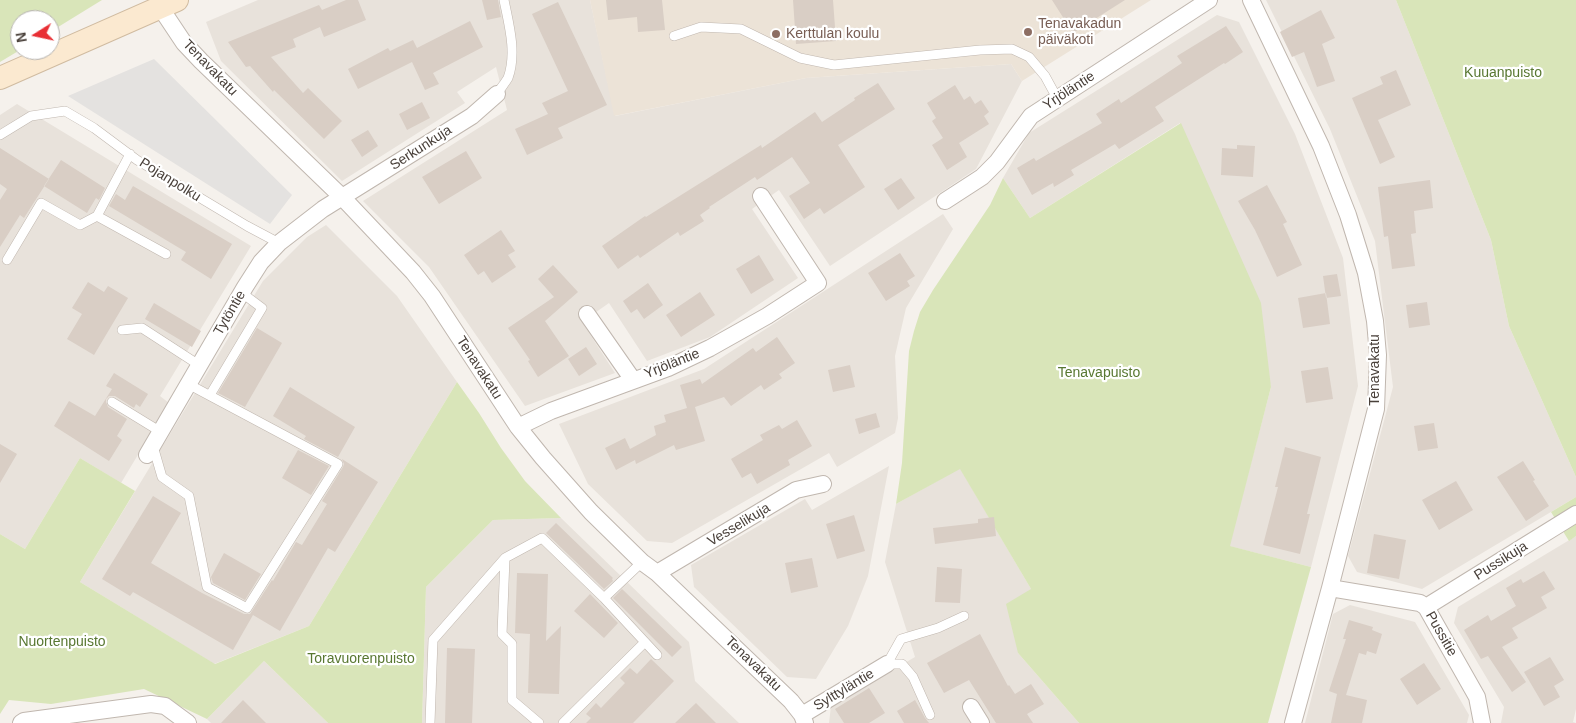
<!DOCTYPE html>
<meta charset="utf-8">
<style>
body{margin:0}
#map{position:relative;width:1576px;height:723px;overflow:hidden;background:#f5f1ec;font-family:Helvetica,sans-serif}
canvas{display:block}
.north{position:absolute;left:10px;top:10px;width:50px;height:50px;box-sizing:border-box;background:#fff;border:1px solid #b6b3b0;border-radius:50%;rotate:260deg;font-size:14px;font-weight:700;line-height:20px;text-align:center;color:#49403a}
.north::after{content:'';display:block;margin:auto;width:18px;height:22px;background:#e82f34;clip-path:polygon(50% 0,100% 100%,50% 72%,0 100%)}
</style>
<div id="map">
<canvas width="1576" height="723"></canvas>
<div class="north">N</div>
</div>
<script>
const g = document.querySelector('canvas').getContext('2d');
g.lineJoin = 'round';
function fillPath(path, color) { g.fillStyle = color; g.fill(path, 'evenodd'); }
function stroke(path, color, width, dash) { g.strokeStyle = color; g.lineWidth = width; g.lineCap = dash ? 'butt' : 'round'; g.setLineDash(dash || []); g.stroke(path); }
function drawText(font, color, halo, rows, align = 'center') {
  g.font = font + ' Helvetica,sans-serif'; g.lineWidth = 4.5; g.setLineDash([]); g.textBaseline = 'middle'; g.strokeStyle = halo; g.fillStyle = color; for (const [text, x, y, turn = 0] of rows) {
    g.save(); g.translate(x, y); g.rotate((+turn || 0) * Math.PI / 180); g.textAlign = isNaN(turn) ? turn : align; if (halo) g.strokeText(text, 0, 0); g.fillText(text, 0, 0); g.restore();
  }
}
fillPath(new Path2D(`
 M258,0H590L615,116L806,78L1011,64L1022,81L976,169L830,266L779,190L752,209L798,278L710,337L647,361L609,303L582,322L615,373L525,406L429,267L363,201L507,110L496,67L457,92L465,103L342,181L221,61L206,22Z
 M1266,0H1396L1491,240L1509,326L1576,477V497L1422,589L1357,572L1348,556L1393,387L1375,241L1330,129Z
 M1217,15L1239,22L1295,134L1343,258L1358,386L1311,567L1229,546L1271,387L1180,123L1030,218L1003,178L1029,133Z
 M17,104L251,246L160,396L169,403L121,483L80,458L25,549L0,534V115Z
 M943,214L953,229L906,308L895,356L898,418L895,433L837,467L829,453L672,543L647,541L588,484L559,424L704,369Z
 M326,225L397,296L457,382L309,626L214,664L80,582L263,281L307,237Z
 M889,466L868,576L848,626L816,679L787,677L694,587L691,565L805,499L812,510Z
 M960,468L1031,589L1018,653L1079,723H829L831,706L915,657L885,562L896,504Z
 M561,518L689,642L695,681L739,723H422L426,587L493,520Z
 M1576,536V709L1573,722L1576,723H1501L1504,707L1454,623L1458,607Z
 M1350,605L1415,622L1469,715L1467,723H1305L1333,614Z
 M264,661L328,723H211L207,719Z`), '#e8e2db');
fillPath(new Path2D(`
 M590,0H1151L1022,81L1011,64L806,78L614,116Z`), '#ece3d7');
fillPath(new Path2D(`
 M0,0H102L50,32V20H20V50L0,62Z
 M1396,0H1576V477L1509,326L1491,240Z
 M1181,123L1261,303L1271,387L1230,546L1311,567L1268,723H1079L1018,653L1006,604L1031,589L960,469L896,504L902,463L909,351L914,331L920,312L933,290L990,205L1003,178L1030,218Z
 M457,382L479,413L501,448L525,481L561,518L493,520L426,587L422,723H328L264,661L207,719L144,689L51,704L9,700L0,714V534L25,549L80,458L135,491L80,582L215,664L309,626Z
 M1576,497V536L1569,541L1551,512Z`), '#d9e5b9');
fillPath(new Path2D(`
 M154,59L292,195L270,224L68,96Z`), '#e4e2e0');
fillPath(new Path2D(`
 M346,0H358L366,20L324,37L320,27L293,39L296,47L271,57L303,93L308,88L342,121L324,139L274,90L273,92L250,66L246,67L228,42L319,5L322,10Z
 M482,0H498L501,17L487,20Z
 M606,0H662L665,30L638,32L637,17L608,20Z
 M793,0H833L836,41L796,44Z
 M1052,0H1125L1073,33Z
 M558,2L607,105L558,128L563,138L527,155L515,129L548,114L542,103L568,91L532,14Z
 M1321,10L1335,38L1322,44L1335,81L1317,87L1304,52L1292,57L1280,32Z
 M470,21L483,47L433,73L439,84L425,90L412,62L358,89L348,69L388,48L390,51L413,40L417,48Z
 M1226,26L1243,52L1225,64L1224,63L1155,107L1164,121L1119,149L1115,144L1071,170L1074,175L1054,187L1053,183L1032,195L1017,168L1034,158L1036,161L1102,123L1096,114L1119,99L1121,103L1161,77L1182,63L1177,56Z
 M1396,70L1411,105L1378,120L1395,157L1380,164L1352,98L1383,84L1380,77Z
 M878,83L895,109L838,145L865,187L824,214L820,208L804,219L789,196L810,183L792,157L757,180L755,177L709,207L710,208L700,215L704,221L680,236L678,232L640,258L638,255L618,269L602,246L645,216L646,217L761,145L762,148L815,112L822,122L855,100L854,98Z
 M955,85L964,100L970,96L975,104L981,100L989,112L984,116L989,124L959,143L967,157L947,170L932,145L943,138L932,121L936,118L927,103Z
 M422,102L430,118L407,130L399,114Z
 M368,130L378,146L362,157L351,140Z
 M1237,145L1255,146L1253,177L1221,175L1222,148L1237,149Z
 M0,148L49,179L24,218L20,215L0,247V200L7,189L0,184Z
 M466,151L482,178L439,204L422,177Z
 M61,160L105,188L99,200L96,198L87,213L44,186Z
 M901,178L915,198L898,210L884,189Z
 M1430,180L1433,208L1414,211L1416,233L1411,234L1415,266L1392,269L1388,236L1384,237L1378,187Z
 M1267,185L1287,222L1283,224L1302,265L1277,277L1255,230L1238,201Z
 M133,186L232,244L211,279L181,260L186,252L109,206L116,194L125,200Z
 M501,230L515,251L508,255L516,267L492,283L484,271L478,275L464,255Z
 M900,253L915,276L907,281L910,286L886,301L868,273Z
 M759,255L774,280L751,294L736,269Z
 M553,265L578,292L545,321L569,356L538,377L528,361L530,360L508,328L554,297L538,279Z
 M1337,274L1341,296L1326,298L1323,276Z
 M88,282L104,292L108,286L128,298L94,355L67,339L82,314L72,308Z
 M648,283L663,305L644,319L637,309L631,313L623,301Z
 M700,292L715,315L681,337L666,315Z
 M1326,293L1330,324L1303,328L1298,298Z
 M1427,302L1430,325L1409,328L1406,305Z
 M154,303L201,331L192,347L145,319Z
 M257,328L282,343L245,407L218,393Z
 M777,337L795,363L779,374L782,378L764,390L761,385L731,406L724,397L695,407L705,441L676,450L674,445L636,464L635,460L616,470L605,448L625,438L630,449L656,435L654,426L666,422L664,415L687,408L680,385L700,379L702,384L753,348L756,352Z
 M586,347L597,364L579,376L568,359Z
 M850,365L855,387L833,392L828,370Z
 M1328,367L1333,399L1306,403L1301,371Z
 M114,373L148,394L140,407L136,404L134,408L115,396H109L106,399V402L108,407L127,419L117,436L122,440L109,461L54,426L69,401L95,416L112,389L106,386Z
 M290,387L355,427L338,457L304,439L306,436L273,416Z
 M876,413L880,427L859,434L855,419Z
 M797,420L812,446L788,460L790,465L757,484L751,473L742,478L731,459L763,440L760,435L779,425L782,429Z
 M1434,423L1438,448L1418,451L1414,426Z
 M0,444L17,454L0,483Z
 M1285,447L1321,457L1307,514H1310L1300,554L1263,545L1278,487H1275Z
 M298,450L329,466L311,495L282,478Z
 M342,459L378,482L335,552L328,548L280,631L253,615L233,650L133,592L130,596L102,579L153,496L181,513L151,563L202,593L244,614H250L272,580L273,581L296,542L302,545L327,504L322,501L343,467L344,464Z
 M1523,461L1535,480L1533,481L1549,506L1526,521L1497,477Z
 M1456,481L1473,510L1439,530L1422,500Z
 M854,515L865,551L837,559L826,524Z
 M994,517L996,536L935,544L933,528L978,523V519Z
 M556,523L613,578L612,579L613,581L604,589L546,533Z
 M1374,534L1406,540L1399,579L1367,573Z
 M224,553L261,574L245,600L213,583L211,577Z
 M812,558L818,587L791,593L785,563Z
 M937,567L962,569L960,603L935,602Z
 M1544,571L1555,589L1541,597L1547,608L1512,628L1518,638L1502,647L1526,682L1512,692L1488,656L1481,659L1464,630L1488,615L1491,621L1516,606L1506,588L1521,579L1523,583Z
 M517,573L548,574L546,641L561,626L559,694L528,693L530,634L515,633Z
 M622,589L682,647L672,657L613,598Z
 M590,594L618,623L604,638L574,611Z
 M1349,620L1373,627L1372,630L1382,634L1376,654L1367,651L1366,655L1359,653L1346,695L1367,700L1362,723H1331L1337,694L1329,691L1346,639H1343Z
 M980,634L1008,686L1009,685L1015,694L1031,684L1044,704L1027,714L1033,723H996L969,680L944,693L927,663Z
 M447,648L475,649L472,723H445Z
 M1550,657L1564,680L1554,686L1560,697L1544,706L1524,672Z
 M651,659L674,681L633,723H586L591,718L586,714L596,703L601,708L625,683L620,678L630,668L637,674Z
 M1424,663L1441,689L1417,705L1400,679Z
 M869,688L885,713L869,723H844L835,709Z
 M243,700L266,723H221Z
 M915,700L925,718L929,723H904L897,711Z
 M696,703L716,723H675Z`), '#d9cec5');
const lane = new Path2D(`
 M674,36L701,27L741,29L800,58L834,65L980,50L1012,49L1029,57L1045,76L1057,98
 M497,94C500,89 505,83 508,78C517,53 509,25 504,0
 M0,135L31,116L65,111L94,128L137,160L247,226L279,243
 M130,154L97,216L166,254
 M7,260L41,203L80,225L97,216
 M122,330L142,328L199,365
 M210,395L262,308L242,293
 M112,402L161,432
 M153,446L162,477L189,496L207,587L247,608L338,464L188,384
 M505,558L542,538L604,598L657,655
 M604,598L642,562
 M887,664L901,639L938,628L964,616
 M887,664H902L913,677L930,715
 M430,723L433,640L505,558L502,634L512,644V700L539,723
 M563,723L645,642`);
const street = new Path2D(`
 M1251,0L1321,146L1348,215L1366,273L1375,321L1378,355L1376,409L1330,588L1293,723
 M160,7L184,43L201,61L343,198L413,272L432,296L518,427L543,458L591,512L642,562L657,573L791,701L802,715L805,723
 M945,201L982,177L997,162L1031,116L1209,0
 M587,314L633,380
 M518,427L551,411L668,368L710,348L767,316L818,283L761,196
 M147,455L245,287L261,262L279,243L323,209L472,116L497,94
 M657,573L796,490L823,484
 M1330,588L1420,603L1426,607L1477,697L1482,723
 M1426,607L1576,514
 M971,707L981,723
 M802,715L887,664
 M21,723L24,721L151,704L165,706L188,723`);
const secondary = new Path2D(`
 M0,78L177,0`);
stroke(lane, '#c0b7af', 10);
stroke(street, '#c0b7af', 18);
stroke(secondary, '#d0bba0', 24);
stroke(lane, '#fff', 9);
stroke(street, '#fff', 16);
stroke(secondary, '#fbe9d0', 22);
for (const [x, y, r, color] of [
 [1028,32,5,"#8d6e63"],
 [776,34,5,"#8d6e63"]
]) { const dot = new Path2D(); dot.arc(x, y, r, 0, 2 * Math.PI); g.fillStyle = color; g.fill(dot); stroke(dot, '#fff', 2); }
drawText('14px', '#785e54', '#fff', [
 ["Tenavakadun",1038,24],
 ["päiväkoti",1038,40],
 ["Kerttulan koulu",786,34]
], 'left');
drawText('14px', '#49403a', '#fff', [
 ["Tenavakatu",210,68,46],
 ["Yrjöläntie",1069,91,-33],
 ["Serkunkuja",421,148,-33],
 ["Pojanpolku",170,180,32],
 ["Tytöntie",230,313,-60],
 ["Yrjöläntie",672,364,-22],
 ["Tenavakatu",479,368,57],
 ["Tenavakatu",1375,370,-90],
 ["Vesselikuja",739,525,-31],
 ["Pussikuja",1501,561,-32],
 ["Pussitie",1441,634,60],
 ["Tenavakatu",753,664,44],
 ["Sylttyläntie",844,690,-31]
]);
drawText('14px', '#587731', '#fff', [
 ["Kuuanpuisto",1503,73],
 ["Tenavapuisto",1099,373],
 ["Nuortenpuisto",62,642],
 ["Toravuorenpuisto",361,659]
]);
</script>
